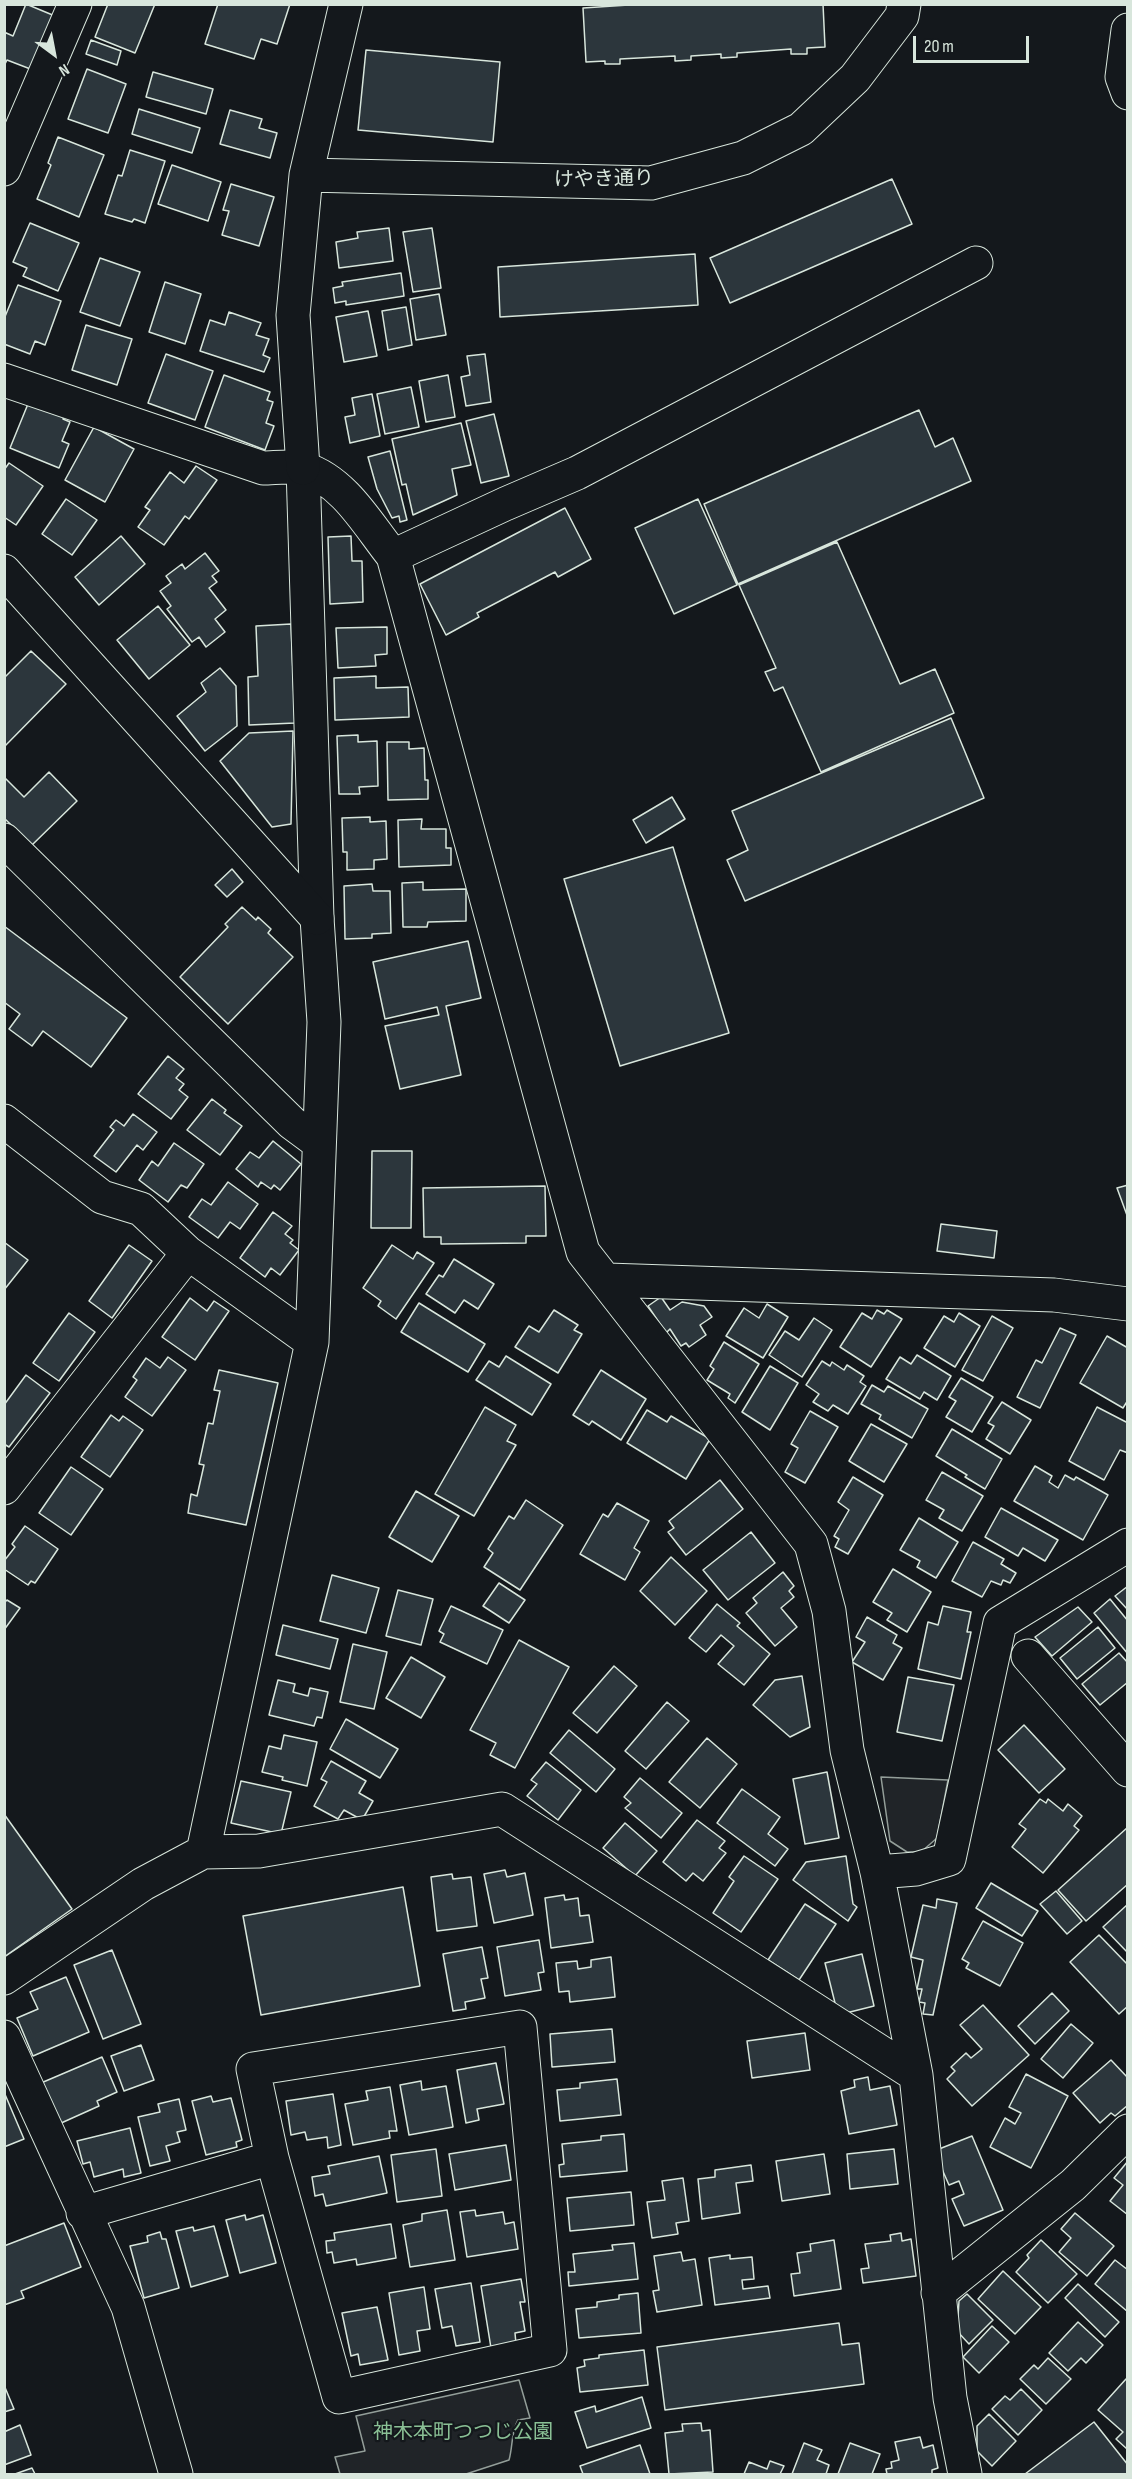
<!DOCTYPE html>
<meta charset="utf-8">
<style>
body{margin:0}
#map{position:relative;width:1132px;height:2479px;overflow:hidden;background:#14181c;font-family:"Sofia Sans Condensed",sans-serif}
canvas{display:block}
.frame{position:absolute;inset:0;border:6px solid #d8e6dc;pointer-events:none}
.north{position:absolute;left:24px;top:24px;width:60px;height:60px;-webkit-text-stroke:4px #14181c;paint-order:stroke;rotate:148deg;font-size:16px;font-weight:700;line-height:24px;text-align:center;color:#d8e6dc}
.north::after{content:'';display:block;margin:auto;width:21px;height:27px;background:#d8e6dc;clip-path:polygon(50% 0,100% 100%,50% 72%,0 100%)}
.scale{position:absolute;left:913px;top:36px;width:116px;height:27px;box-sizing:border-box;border:3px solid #d8e6dc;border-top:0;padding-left:8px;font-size:18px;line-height:21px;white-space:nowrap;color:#d8e6dc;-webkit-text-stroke:4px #14181c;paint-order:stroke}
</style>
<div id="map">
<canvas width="1132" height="2479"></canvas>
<div class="frame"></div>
<div class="north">N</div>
<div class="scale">20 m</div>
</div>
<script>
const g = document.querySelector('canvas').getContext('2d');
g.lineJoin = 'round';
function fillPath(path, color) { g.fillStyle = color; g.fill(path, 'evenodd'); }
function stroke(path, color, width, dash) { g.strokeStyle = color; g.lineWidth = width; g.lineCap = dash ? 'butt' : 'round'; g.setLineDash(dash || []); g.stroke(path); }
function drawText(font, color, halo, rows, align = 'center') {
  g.font = font + ' "Sofia Sans Condensed","Noto Sans JP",sans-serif'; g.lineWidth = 4.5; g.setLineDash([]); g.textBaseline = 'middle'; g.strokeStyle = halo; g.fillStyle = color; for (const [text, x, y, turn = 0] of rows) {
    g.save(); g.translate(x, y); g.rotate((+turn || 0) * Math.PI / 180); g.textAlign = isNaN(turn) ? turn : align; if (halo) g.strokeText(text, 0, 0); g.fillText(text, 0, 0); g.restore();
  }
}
const green = new Path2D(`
 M881,1777L948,1780L937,1838L921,1852H907L890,1841Z
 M519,2380L530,2418L518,2420C511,2432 513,2446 509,2460L466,2474H340L335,2457L365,2451L356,2416Z`);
fillPath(green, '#202428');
stroke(green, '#939e99', 1.5);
const building = new Path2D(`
 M26,4L55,16L33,70L7,60L4,66V32L13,36Z
 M108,4H155L135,53L95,37Z
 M218,4H290L277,44L261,39L254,59L205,44Z
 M644,4H823L825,47L807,48V54H791V49L737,53V57L721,58V54L691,56V60L675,61V56L620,59V64H605V61L586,62L583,8Z
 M91,40L121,51L117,65L86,54Z
 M366,50L500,62L493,142L358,130Z
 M87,69L126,84L108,133L68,119Z
 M153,72L213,89L206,114L146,97Z
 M139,109L200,128L192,153L132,134Z
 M230,110L262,119L259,128L277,133L270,158L220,144Z
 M58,137L104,155L79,217L37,199L51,165L48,163Z
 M130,150L165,161L145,223L134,219L132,222L105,214L118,175L122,176Z
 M172,165L221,182L208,221L158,204Z
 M892,179L912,224L730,303L710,258Z
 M231,184L274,197L259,246L222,235L229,211L223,210Z
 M30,223L79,243L58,291L23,276L27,268L13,262Z
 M389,228L393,261L339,268L336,242L358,238L357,232Z
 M432,228L441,288L413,292L403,232Z
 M695,254L698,305L500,317L498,267Z
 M100,258L140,272L120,326L80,312Z
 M401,273L404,296L346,305V301L335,303L333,288L343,286L342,282Z
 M165,282L201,294L185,344L149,332Z
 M18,285L61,301L45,345L35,341L30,354L4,344V319Z
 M439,294L446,335L416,340L410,299Z
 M406,307L412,345L388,350L382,311Z
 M368,311L377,356L344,362L336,317Z
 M229,312L261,323L256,335L269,339L263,355L270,358L264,372L200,351L210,320L225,325Z
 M86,325L132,339L117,385L72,370Z
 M166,354L213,371L195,420L148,403Z
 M485,354L491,402L466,406L461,377L470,375L467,356Z
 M224,375L270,392L267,400L273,402L266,423L274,426L265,450L205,427Z
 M448,375L455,417L426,422L419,381Z
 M411,387L419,427L385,434L377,394Z
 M372,394L380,436L350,443L345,417L355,415L352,398Z
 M30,399L65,413L63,419L70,422L62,441L69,444L59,468L10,448Z
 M919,410L935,447L953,438L971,481L738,584L704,504Z
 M494,414L509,476L481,483L466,421Z
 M461,423L471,465L452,469L457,495L413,515L406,484L402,485L392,439Z
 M94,427L134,449L105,502L65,480Z
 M390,451L407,520L400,522L399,516L392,518L377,489L368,457Z
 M9,463L43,486L16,525L4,517V470Z
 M196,466L217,480L189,519L185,516L164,545L138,527L150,510L145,507L170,472L184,483Z
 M66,499L97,520L72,555L42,534Z
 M698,499L737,585L674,614L635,528Z
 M565,508L591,559L558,577L555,572L477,613L479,617L446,635L420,584Z
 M121,536L145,564L99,605L75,577Z
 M351,536L352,561H362L363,602L330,604L328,537Z
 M837,542L900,684L935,669L954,713L821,772L783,687L774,691L765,672L776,668L739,585Z
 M205,553L219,571L212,576L217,582L209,588L226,610L215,619L225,632L206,647L199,637L192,642L167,609L171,606L160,591L171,583L166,576L182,564L185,569Z
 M158,606L190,645L149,679L117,640Z
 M291,624L295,723L249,725L248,677L258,676L256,626Z
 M387,627V654L375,655L376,666L338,668L336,628Z
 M31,651L66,684L4,747V678Z
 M220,668L236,686L237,726L205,751L177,716L206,692L201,683Z
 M376,676V688L408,687L409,717L335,720L334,678Z
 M951,718L984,798L745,901L727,860L748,850L732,811Z
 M293,731L291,824L272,827L220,761L249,733Z
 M358,735V742L377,741L378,786L359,787L360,794H339L337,736Z
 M387,742H409V749L424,748L425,780H428V799L388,800Z
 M49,772L77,801L32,845L4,818V777L24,797Z
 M672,797L685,819L646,843L633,820Z
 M370,817V822L386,821L387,859L374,860V869L347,870V852H343L342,818Z
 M422,819L421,829H446V848H451V865L399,867L398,820Z
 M673,847L729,1033L620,1066L564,879Z
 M232,869L243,882L227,897L215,885Z
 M423,882V890L466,889V921L428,922L427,927H403L402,883Z
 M372,884L373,891H390L391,933L372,934V938L345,939L344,886Z
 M242,907L256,920L258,917L271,929L268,933L293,957L228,1024L180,977L228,927L225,924Z
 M4,926L127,1018L91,1067L43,1031L32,1046L9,1029L20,1014L4,1002Z
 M468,941L481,998L446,1006L461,1075L400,1089L385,1026L439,1015L437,1007L385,1019L373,962Z
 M168,1056L184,1069L176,1078L184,1084L179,1090L188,1097L171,1119L138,1094Z
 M212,1099L226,1110L224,1113L242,1126L220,1155L187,1130Z
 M133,1114L157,1132L143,1150L137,1145L116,1172L94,1156L114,1130L110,1127L116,1120L124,1126Z
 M273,1141L301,1164L280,1190L274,1185L271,1189L261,1182L258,1187L236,1169L250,1152L259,1158Z
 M174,1143L204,1164L187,1188L181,1185L168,1202L139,1180L152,1161L158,1166Z
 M372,1151H412L411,1228H371Z
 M228,1182L258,1204L240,1229L230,1222L218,1238L189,1217L202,1199L211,1205Z
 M1128,1185V1218L1117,1188Z
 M545,1186L546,1236H526V1243L441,1244V1237H424L423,1188Z
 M273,1212L292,1226L285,1234L293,1240L290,1243L299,1250L280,1275L271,1268L265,1277L240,1258Z
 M941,1224L997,1231L994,1258L937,1251Z
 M4,1242L28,1260L4,1290Z
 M129,1245L152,1261L112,1318L89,1301Z
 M392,1245L413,1259L417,1252L434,1263L396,1319L378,1306L381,1301L363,1288Z
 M454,1259L494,1284L478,1309L464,1300L455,1313L426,1294L439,1275L443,1277Z
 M661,1297L670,1310L682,1302L704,1306L712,1317L700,1325L706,1335L689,1347L686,1343L681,1346L670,1329L666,1333L648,1306Z
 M190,1298L207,1311L214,1301L229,1311L195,1360L162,1337Z
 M419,1303L485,1344L468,1372L401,1332Z
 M767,1304L788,1317L763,1358L726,1336L744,1308L759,1318Z
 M554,1310L578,1325L574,1330L582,1334L558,1373L515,1347L529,1326L539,1332Z
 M877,1310L884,1314L887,1310L902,1319L871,1367L840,1347L862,1313L872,1319Z
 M69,1313L95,1332L59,1381L33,1363Z
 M959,1313L980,1326L955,1367L924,1348L944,1316L954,1322Z
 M992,1316L1013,1328L983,1381L962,1370Z
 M814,1318L832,1330L802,1377L769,1355L785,1331L799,1340Z
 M1060,1328L1076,1335L1040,1408L1017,1397L1036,1360L1042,1363Z
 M1107,1336L1128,1348V1400L1123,1408L1080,1383Z
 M724,1342L759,1364L735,1403L728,1398L730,1394L707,1380L714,1369L710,1366Z
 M917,1355L951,1376L937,1400L924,1392L920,1399L886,1379L900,1357L911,1364Z
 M506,1356L551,1384L532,1415L476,1380L489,1361L499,1367Z
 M168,1357L186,1370L152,1416L125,1397L137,1380L133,1377L146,1358L160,1368Z
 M822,1361L830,1366L832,1362L844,1370L847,1365L864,1376L860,1382L866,1386L848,1414L833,1405L828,1411L813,1402L819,1394L806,1385Z
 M770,1366L798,1383L770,1430L742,1412Z
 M219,1370L278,1383L246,1525L188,1513L191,1494L197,1496L204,1465L199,1464L208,1423L213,1424L220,1391L214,1390Z
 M601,1370L646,1399L621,1440L592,1421L589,1425L573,1415Z
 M26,1375L50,1393L9,1447L4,1444V1405Z
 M961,1378L993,1397L972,1432L946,1417L956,1401L949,1397Z
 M872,1385L884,1392L888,1386L928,1409L912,1438L879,1419L881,1415L861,1404Z
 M1002,1402L1031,1420L1010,1454L986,1439L994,1426L988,1423Z
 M485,1407L516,1425L507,1441L516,1445L474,1516L435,1494Z
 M1097,1407L1128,1423V1453L1120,1450L1104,1480L1069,1461Z
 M647,1410L667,1422L671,1416L710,1439L686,1479L627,1443Z
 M810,1411L838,1427L805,1483L785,1472L798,1448L791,1444Z
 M111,1415L119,1421L123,1416L143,1430L110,1477L81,1457Z
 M871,1424L907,1444L884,1482L849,1461Z
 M952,1429L1002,1459L985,1489L965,1477L967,1475L936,1456Z
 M1035,1466L1052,1476L1049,1482L1058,1488L1065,1475L1074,1480L1076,1477L1108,1495L1083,1540L1014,1501Z
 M71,1467L103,1489L71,1535L39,1513Z
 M942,1472L983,1496L962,1531L939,1518L944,1510L926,1500Z
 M853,1477L883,1495L848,1554L835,1547L839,1539L834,1536L849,1510L838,1502Z
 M720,1480L743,1509L686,1555L668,1532L674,1528L669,1521Z
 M416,1491L459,1516L432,1562L389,1537Z
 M526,1500L563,1525L520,1590L484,1567L493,1553L488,1549L509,1516L514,1519Z
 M617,1503L649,1521L634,1548L640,1552L625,1580L580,1554L603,1514L608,1517Z
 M1001,1508L1058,1540L1045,1561L1023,1548L1018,1556L985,1537Z
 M919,1518L958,1542L936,1578L917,1567L920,1561L900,1550Z
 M25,1526L58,1549L35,1583L31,1581L28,1585L4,1569V1561L15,1547L12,1544Z
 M751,1532L775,1563L728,1600L703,1570Z
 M973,1542L1004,1559L1001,1564L1016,1573L1010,1583L1003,1580L1001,1585L991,1581L982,1597L952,1581Z
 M671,1557L707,1591L675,1625L640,1591Z
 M893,1569L931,1592L907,1632L887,1620L892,1613L873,1602Z
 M783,1572L794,1586L789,1591L794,1597L781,1608L797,1627L775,1646L746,1613L757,1603L753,1598Z
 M332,1575L379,1588L366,1633L320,1621Z
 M499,1583L525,1600L509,1623L483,1606Z
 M1128,1586V1610L1115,1596Z
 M398,1590L433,1599L421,1645L386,1636Z
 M1110,1599L1128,1621V1654L1094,1613Z
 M7,1600L20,1608L4,1630V1603Z
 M717,1604L740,1623L737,1626L770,1654L744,1685L718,1664L734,1646L721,1635L706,1652L689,1638Z
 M451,1606L503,1630L487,1664L440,1642L444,1634L439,1631Z
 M943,1606L971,1612L967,1632H971L961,1679L918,1669L928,1622L938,1625Z
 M1078,1607L1092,1622L1052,1656L1035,1637Z
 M867,1617L897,1635L893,1643L902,1648L883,1680L852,1662L865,1642L856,1637Z
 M283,1625L338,1639L330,1669L276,1655Z
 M1098,1627L1115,1648L1077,1679L1060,1658Z
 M519,1640L569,1667L515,1768L490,1755L496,1743L470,1730Z
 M353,1644L387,1652L374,1709L340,1702Z
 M1119,1653L1128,1663V1682L1100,1705L1082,1684Z
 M411,1657L445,1677L421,1718L386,1698Z
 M614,1666L637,1686L597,1733L573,1713Z
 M802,1676L810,1727L790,1737L753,1705L775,1680Z
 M908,1677L954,1685L942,1741L897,1732Z
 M278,1680L295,1684L293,1692L308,1696L310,1688L328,1692L322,1718L317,1717L314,1726L269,1715Z
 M667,1702L689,1721L646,1769L625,1751Z
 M346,1719L398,1749L380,1778L330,1749Z
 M1024,1725L1065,1769L1039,1793L998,1750Z
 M569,1730L615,1769L596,1792L550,1753Z
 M284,1735L317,1742L307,1786L282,1780L283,1777L262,1772L269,1746L281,1749Z
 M707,1738L737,1764L700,1808L669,1782Z
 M331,1761L366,1781L359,1793L373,1801L362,1820L344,1810L338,1819L314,1806L327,1782L321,1779Z
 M546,1762L581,1790L558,1820L527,1796L537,1784L531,1780Z
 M827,1772L839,1838L805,1844L793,1779Z
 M640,1778L682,1813L661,1838L625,1808L631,1803L624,1797Z
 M241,1781L291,1792L281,1834L231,1823Z
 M742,1789L780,1817L768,1834L788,1849L775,1866L717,1823Z
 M1040,1799L1046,1803L1048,1799L1063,1811L1068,1804L1082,1816L1074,1826L1079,1830L1043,1873L1012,1847L1026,1829L1019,1824Z
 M4,1814L72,1909L4,1957Z
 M697,1820L725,1841L719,1848L726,1853L703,1881L693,1873L686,1881L663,1862Z
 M625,1823L657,1851L635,1876L603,1848Z
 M1128,1827V1884L1086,1921L1058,1890Z
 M744,1856L778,1879L741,1932L713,1913L734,1881L729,1877Z
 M846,1856L853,1904L857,1907L848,1921L793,1880L806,1862Z
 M505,1870L507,1877L525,1873L533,1915L494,1923L484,1874Z
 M452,1874L453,1879L471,1877L477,1926L437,1931L431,1877Z
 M991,1883L1038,1911L1022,1936L976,1908Z
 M403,1887L420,1986L261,2015L243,1916Z
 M1056,1891L1082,1921L1067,1934L1040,1904Z
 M564,1895L565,1900L578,1898L580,1916L589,1915L593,1942L551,1948L545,1898Z
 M937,1899L957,1903L933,2015L923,2014L925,2003L919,2002L922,1989H917L923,1960L911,1957L923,1905L936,1908Z
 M805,1904L836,1924L799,1980L768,1960Z
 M1128,1904V1953L1103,1927Z
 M983,1921L1023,1943L1000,1986L966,1968L969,1963L962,1959Z
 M1099,1935L1128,1965V2006L1119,2014L1070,1962Z
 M539,1940L544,1972L538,1973L541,1990L505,1996L497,1947Z
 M482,1947L488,1978L481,1979L485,1998L465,2002L466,2009L453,2011L443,1954Z
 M112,1950L141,2024L103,2039L74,1965Z
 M862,1954L874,2006L838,2015L825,1963Z
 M611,1957L615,1997L570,2002L569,1991L559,1992L556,1963L577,1961L578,1969L591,1967V1960Z
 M66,1977L89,2032L33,2056L17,2018L38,2009L30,1992Z
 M1052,1993L1069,2011L1035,2044L1018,2026Z
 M983,2005L1029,2055L972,2106L947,2079L955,2071L951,2067L966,2053L971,2058L982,2049L960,2025Z
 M1071,2024L1093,2043L1063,2078L1041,2059Z
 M612,2029L615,2062L552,2067L550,2034Z
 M805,2033L810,2070L752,2078L747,2041Z
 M141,2045L154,2080L124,2091L111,2056Z
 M102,2057L117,2092L97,2101L99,2106L59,2124L41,2083Z
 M1111,2060L1128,2078V2105L1115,2116L1111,2113L1100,2123L1073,2093Z
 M496,2063L504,2104L477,2109L479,2120L466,2123L457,2070Z
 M1026,2074L1068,2096L1031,2168L990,2147L1005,2118L1015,2124L1021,2113L1009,2107Z
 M868,2077L870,2090L890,2086L897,2125L849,2134L841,2091L855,2087L854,2080Z
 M617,2079L621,2115L560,2121L557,2090L580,2088V2083Z
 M421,2081L422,2090L446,2086L453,2127L409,2135L400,2085Z
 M390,2087L397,2131H389L390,2138L353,2145L345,2104L368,2100L366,2091Z
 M4,2092L24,2139L4,2147Z
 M333,2094L341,2145L328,2148L327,2137L307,2140L305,2132L291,2135L286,2101Z
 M211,2096L213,2102L231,2098L242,2140L236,2142L237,2147L206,2155L192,2101Z
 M179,2099L186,2130L177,2132L180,2142L166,2146L170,2161L150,2166L138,2117L160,2112L158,2104Z
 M130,2128L141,2173L124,2177L123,2169L94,2177L90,2162L83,2164L77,2141Z
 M624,2134L627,2171L560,2177L559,2165L564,2164L562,2144L601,2140V2136Z
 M972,2136L1003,2210L964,2226L952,2199L964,2194L959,2181L949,2185L934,2151Z
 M506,2145L511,2180L455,2190L449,2154Z
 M436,2149L442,2196L397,2202L391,2155Z
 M894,2149L898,2184L850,2189L847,2154Z
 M824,2154L830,2194L782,2201L776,2161Z
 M379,2156L387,2193L326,2206L323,2194L315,2196L312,2177L330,2174L328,2166Z
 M1128,2161V2215L1110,2201L1123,2185L1114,2178Z
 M751,2165L753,2181L736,2183L740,2213L702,2219L698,2179L715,2177V2170Z
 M683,2178L689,2221L676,2223L678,2234L652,2238L647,2202L665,2200L662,2181Z
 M631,2192L634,2225L570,2231L567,2198Z
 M447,2210L455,2260L410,2267L403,2225L422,2221V2214Z
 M475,2210L476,2216L503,2212L505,2224L514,2222L518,2249L467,2257L460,2212Z
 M1075,2213L1114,2246L1087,2276L1059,2252L1071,2238L1061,2229Z
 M245,2215L246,2220L263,2215L276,2263L240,2273L226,2220Z
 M64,2223L81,2267L21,2291L24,2298L4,2305V2246Z
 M391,2224L396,2258L357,2265L356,2259L334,2263L332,2252L327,2253L326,2241L335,2240L334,2233Z
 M214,2226L228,2276L191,2287L176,2231L193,2227L194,2231Z
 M160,2232L162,2239H166L179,2288L144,2298L130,2246L148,2242L147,2236Z
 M901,2233L902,2241L911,2239L916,2276L863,2283L861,2269L869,2268L865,2244L891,2241L890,2235Z
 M834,2240L841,2289L794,2296L791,2274L800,2273L797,2253L811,2251L810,2244Z
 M1041,2240L1077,2274L1048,2303L1016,2272L1029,2258L1027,2255Z
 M634,2243L638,2279L569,2286L568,2272H575L573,2254L613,2250L612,2245Z
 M681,2252L683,2261L695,2259L702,2305L657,2312L653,2291L659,2290L654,2256Z
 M730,2255V2259L752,2257L754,2279L742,2280L743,2289L768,2286L770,2298L715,2305L709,2258Z
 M1115,2260L1128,2270V2312L1095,2284Z
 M1003,2271L1041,2307L1015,2334L978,2299Z
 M521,2279L525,2302H520L525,2331L515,2333L516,2344L491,2348L481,2286Z
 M471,2283L480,2342L456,2346L452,2326L442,2328L435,2289Z
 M1078,2284L1119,2322L1105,2337L1065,2298Z
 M424,2287L430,2329L417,2331L420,2351L399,2355L389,2293Z
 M638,2293L641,2333L579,2338L576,2309L597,2307V2302L619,2299V2295Z
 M967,2294L993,2320L969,2344L957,2331L959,2301Z
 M377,2307L388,2360L360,2365L358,2354L351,2356L342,2313Z
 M1078,2322L1103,2345L1086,2363L1081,2358L1068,2371L1049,2353Z
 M839,2323L842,2345L859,2343L864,2384L665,2410L657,2347Z
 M992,2326L1009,2342L979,2373L963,2357Z
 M644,2350L648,2385L580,2392L577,2368L585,2366L584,2360L599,2358V2355Z
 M1048,2358L1071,2379L1046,2404L1020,2379L1034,2365L1038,2369Z
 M1126,2379H1128L1127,2449L1116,2439L1123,2432L1098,2410Z
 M4,2385L14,2409L4,2412Z
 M1021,2389L1042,2410L1018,2435L992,2409L1005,2396L1010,2400Z
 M642,2397L651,2428L587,2448L575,2412L595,2406L596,2412Z
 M989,2414L1016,2441L992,2466L977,2451V2426Z
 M1094,2422L1128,2465V2474H1025Z
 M701,2423L702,2431L710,2430L713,2472L669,2474L665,2433L683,2431L682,2424Z
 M20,2425L31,2455L4,2465V2432Z
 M920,2437L923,2448L933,2445L938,2468L932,2470V2474H887L886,2469L892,2468L891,2462L899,2460L895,2442Z
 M804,2443L822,2450L817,2460L829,2465L826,2474H792Z
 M850,2443L880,2454L872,2474H838Z
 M640,2445L650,2474H583L580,2466Z
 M770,2461L784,2466L780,2474H744L749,2462L767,2469Z
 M32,2468L35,2474H15Z`);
fillPath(building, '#2c363c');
stroke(building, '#d8e6dc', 1.5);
const minor = new Path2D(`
 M1128,30L1122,77L1128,93
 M4,169L75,4
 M4,380L263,468C275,468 293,465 305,469C345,482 368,525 393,556L583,1252L811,1544L829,1611L847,1750L877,1872L916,2075L950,2398L965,2474
 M393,556L505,504L577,473L976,263
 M4,840L292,1123L319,1143
 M4,1121L102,1197L141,1209L188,1253L312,1342
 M607,1280L1054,1295L1128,1304
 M4,1488L188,1253
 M1028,1656L1128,1770
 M203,1852L259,1851L502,1809L916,2075
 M877,1872L916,1869L949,1859L1000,1623L1128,1545
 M4,1978L143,1884L203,1852L312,1342L324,1022L317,918L303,468
 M520,2027L550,2350L339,2397L272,2158L253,2069Z
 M4,2037L128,2307L176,2474
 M83,2213L272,2158
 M938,2293L1073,2185L1128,2131`);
const tertiary = new Path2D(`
 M306,175L651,183L743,158L801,129L855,78L902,16L904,4
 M303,468L293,315L306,175L346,4
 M4,571L317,918`);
stroke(minor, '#d8e6dc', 35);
stroke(tertiary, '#d8e6dc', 35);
stroke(minor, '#14181c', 33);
stroke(tertiary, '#14181c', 33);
drawText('20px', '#d8e6dc', '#14181c', [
 ["けやき通り",604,180,-1]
]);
drawText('20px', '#8ac095', '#14181c', [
 ["神木本町つつじ公園",463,2433]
]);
</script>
